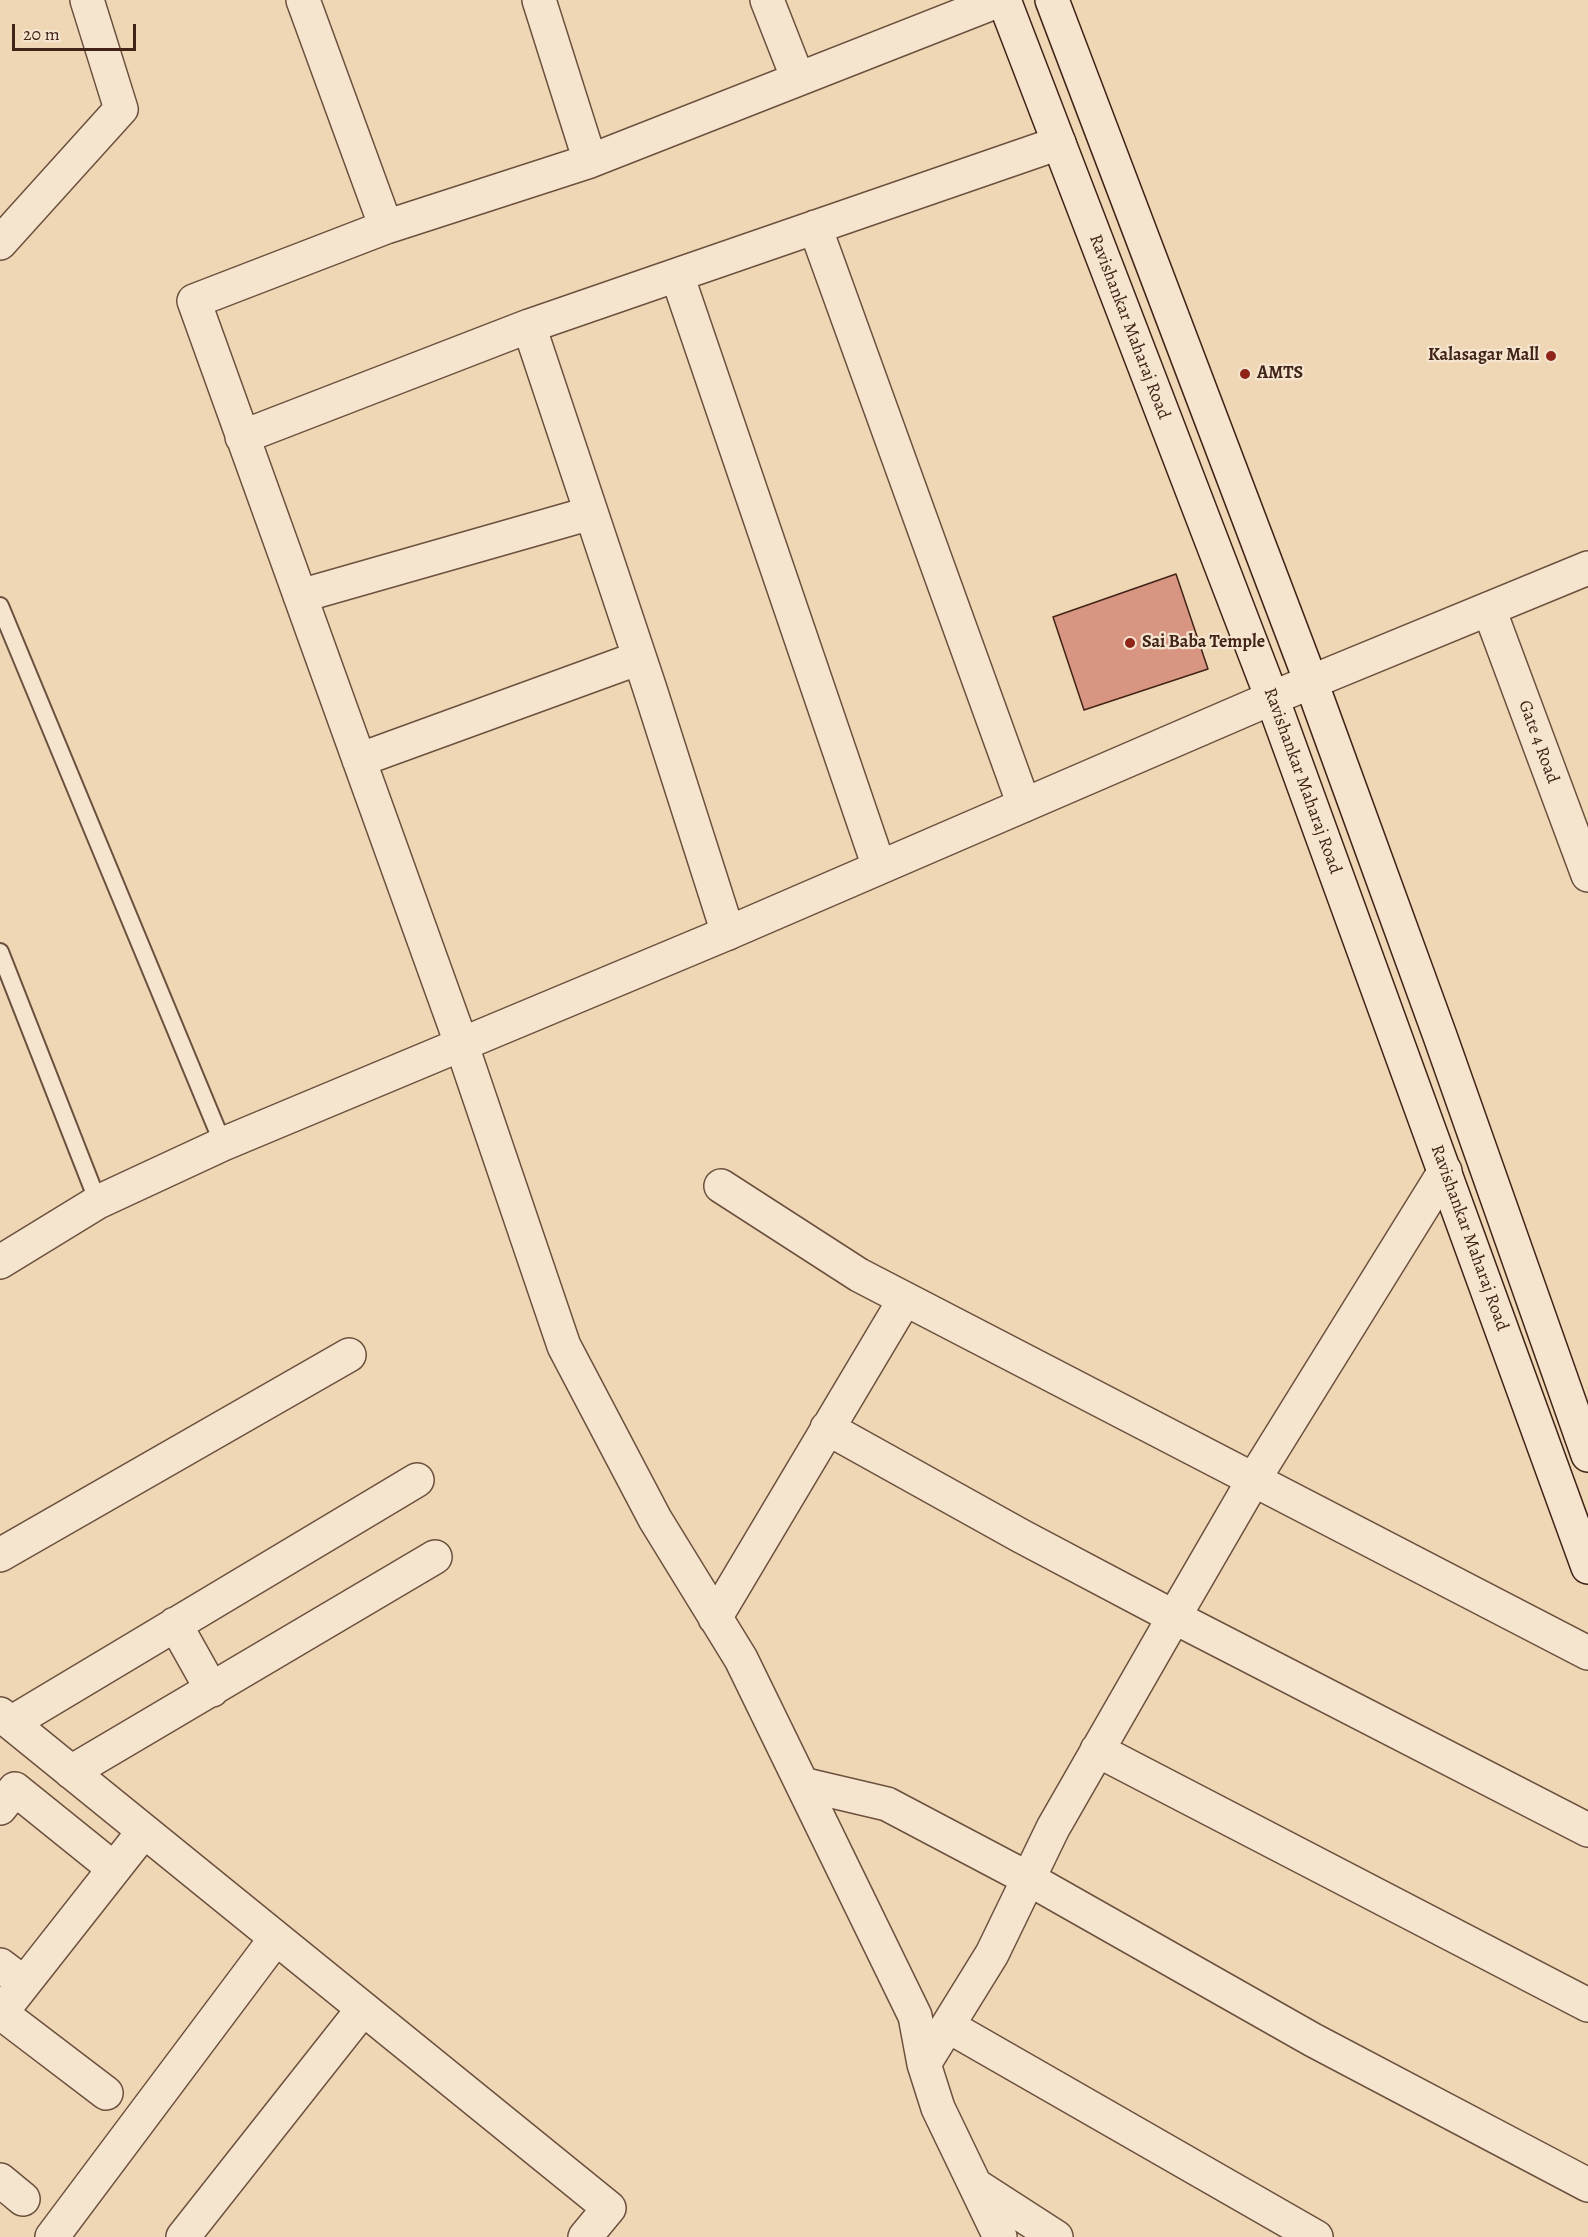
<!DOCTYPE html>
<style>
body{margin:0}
#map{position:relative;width:1588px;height:2237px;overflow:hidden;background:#efd7b5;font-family:Alegreya,serif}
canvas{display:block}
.scale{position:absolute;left:12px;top:24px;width:124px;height:27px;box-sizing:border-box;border:3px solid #412317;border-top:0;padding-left:8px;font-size:18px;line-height:21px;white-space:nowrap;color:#412317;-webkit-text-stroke:4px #f5e5cf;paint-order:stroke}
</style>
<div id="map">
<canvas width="1588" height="2237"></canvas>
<div class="scale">20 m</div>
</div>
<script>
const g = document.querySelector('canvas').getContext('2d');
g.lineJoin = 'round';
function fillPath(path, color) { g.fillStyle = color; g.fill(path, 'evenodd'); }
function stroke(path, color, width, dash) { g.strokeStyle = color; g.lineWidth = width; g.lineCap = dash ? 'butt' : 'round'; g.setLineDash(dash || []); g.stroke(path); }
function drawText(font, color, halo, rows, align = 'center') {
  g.font = font + ' Alegreya,serif'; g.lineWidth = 4.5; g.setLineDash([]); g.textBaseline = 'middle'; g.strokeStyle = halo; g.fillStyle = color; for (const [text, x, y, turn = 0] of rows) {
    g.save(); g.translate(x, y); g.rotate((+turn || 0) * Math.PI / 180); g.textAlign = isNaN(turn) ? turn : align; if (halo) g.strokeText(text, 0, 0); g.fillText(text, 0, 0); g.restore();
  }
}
const building = new Path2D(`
 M1176,574L1208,669L1084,710L1053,617Z`);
fillPath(building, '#d79582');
stroke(building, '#412317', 1.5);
const service = new Path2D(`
 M0,606L223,1144
 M0,952L98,1202`);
const minor = new Path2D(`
 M303,0L386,227
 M539,0L590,161L1000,0
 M767,0L798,79
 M590,161L386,227L194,301L461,1043L564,1346L655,1519L741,1659L915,2016L924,2064L938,2108L1000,2237
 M815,227L1024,805
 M0,243L121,109L87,0
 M677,275L879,867
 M529,326L649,686L728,933
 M242,437L529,326L1059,143
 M300,596L591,513
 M1489,609L1588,875
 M359,760L639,658
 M721,1186L859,1275L1588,1653
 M827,1428L1021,1536L1174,1617L1588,1830
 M0,1555L349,1355
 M715,1618L905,1299
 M175,1624L212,1690
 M0,1714L609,2208L585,2237
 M11,1723L417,1480
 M1097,1750L1588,2005
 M71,1772L435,1557
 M802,1784L887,1804L1029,1879L1313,2040L1588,2185
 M0,1808L15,1789L113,1868
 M0,1965L24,1983
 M1,2013L106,2093
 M0,2014L144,1831
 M948,2026L1316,2237
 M924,2064L992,1954L1053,1828L1174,1617L1254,1479L1445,1171
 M0,2180L23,2199
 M977,2186L1056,2237
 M52,2237L276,1938
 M183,2237L363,2009`);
const tertiary = new Path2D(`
 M0,1262L98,1202L223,1144L728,933L1272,698L1588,568`);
const secondary = new Path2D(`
 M1004,0L1272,698L1588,1567
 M1052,0L1311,682L1440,1036L1588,1455`);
stroke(service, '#6c503e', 20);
stroke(minor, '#6c503e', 36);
stroke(tertiary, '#6c503e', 36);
stroke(secondary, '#412317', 36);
stroke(service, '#f5e5cf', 16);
stroke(minor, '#f5e5cf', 33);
stroke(tertiary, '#f5e5cf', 33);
stroke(secondary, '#f5e5cf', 33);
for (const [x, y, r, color] of [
 [1551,356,6,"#8f2418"],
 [1245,374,6,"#8f2418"],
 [1130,643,6,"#8f2418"]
]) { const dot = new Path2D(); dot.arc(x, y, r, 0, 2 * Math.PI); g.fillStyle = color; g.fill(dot); stroke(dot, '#f5e5cf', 2); }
drawText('18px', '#412317', '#f5e5cf', [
 ["Ravishankar Maharaj Road",1129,327,69],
 ["Gate 4 Road",1538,742,70],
 ["Ravishankar Maharaj Road",1302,781,70],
 ["Ravishankar Maharaj Road",1469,1238,70]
]);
drawText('bold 18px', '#412317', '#f5e5cf', [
 ["Kalasagar Mall",1539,356,"right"],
 ["AMTS",1257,374],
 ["Sai Baba Temple",1142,643]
], 'left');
</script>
